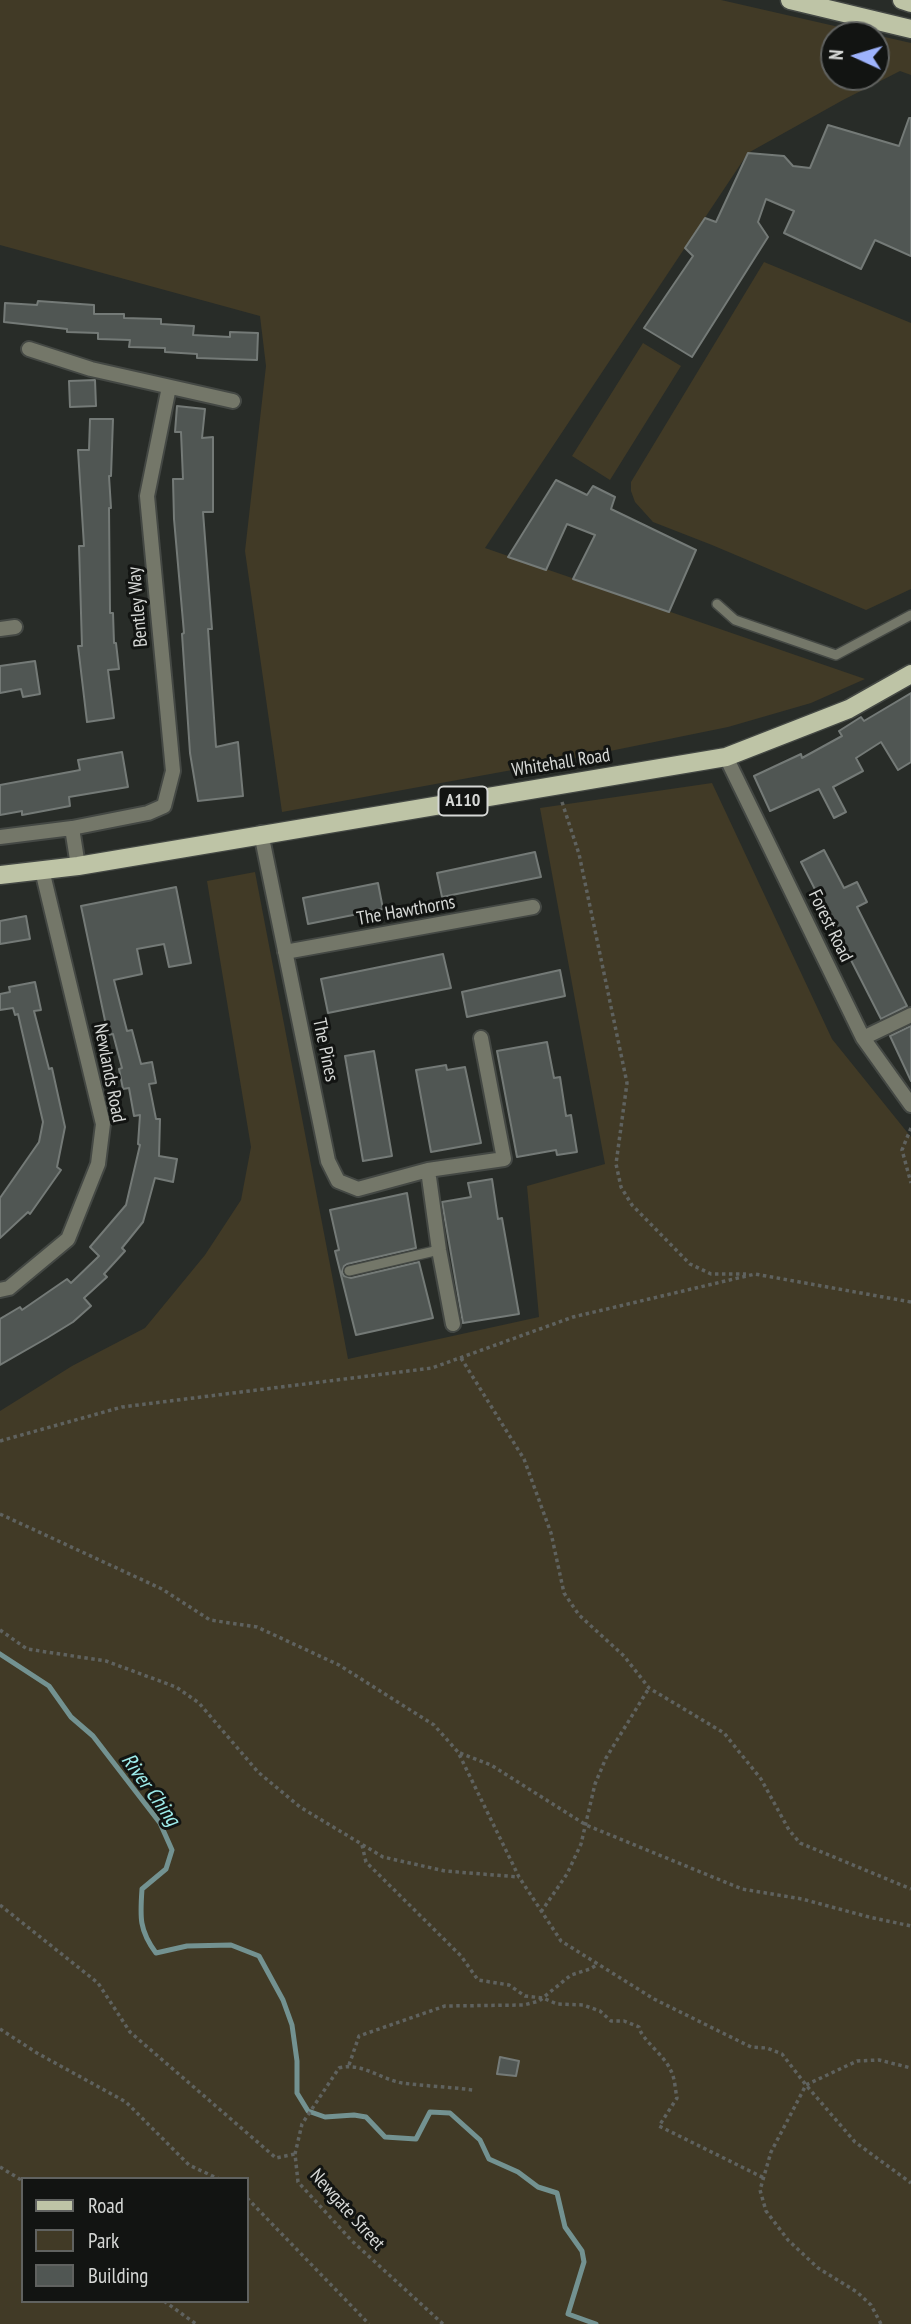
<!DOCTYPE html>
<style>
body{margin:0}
#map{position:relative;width:911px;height:2324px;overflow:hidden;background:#282c28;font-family:"PT Sans Narrow",sans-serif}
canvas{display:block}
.legend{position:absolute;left:21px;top:2177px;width:228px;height:126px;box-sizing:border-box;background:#121412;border:2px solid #606260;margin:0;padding:9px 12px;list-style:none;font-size:21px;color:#d6d8d6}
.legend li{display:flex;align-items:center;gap:14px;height:35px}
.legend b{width:35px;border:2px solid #606260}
.north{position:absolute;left:820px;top:21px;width:70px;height:70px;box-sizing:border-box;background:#121412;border:2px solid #606260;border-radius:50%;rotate:274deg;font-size:19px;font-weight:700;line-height:28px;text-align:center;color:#d6d8d6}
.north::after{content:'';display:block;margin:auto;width:24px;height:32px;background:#9eb3fd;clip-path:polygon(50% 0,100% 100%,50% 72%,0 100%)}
</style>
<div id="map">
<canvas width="911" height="2324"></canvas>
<ul class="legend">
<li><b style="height:9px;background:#bec4a6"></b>Road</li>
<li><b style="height:19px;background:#413a26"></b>Park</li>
<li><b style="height:19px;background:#505653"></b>Building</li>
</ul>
<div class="north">N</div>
</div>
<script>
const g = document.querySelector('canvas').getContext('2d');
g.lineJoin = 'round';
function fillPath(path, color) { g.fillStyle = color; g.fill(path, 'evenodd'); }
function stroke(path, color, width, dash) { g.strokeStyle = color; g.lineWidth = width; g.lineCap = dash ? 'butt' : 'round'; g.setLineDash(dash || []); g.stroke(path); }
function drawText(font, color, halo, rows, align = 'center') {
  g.font = font + ' "PT Sans Narrow",sans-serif'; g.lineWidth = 6; g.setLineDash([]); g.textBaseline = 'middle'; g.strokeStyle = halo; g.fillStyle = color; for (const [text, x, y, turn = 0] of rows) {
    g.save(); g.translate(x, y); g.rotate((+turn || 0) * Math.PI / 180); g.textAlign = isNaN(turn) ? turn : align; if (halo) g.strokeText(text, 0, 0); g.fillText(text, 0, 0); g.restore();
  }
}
fillPath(new Path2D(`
 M0,0H721L874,35H834V77H876V35L911,43V75L900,71L843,100L748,153L485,548L865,679L811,703L728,727L556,762L282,812L245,551L266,366L260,316L0,245Z
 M764,262L911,323V589L866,610L712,545L653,522L635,502L631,491V482Z
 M643,343L681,366L610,480L572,456Z
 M712,783L832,1039L911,1137V2324H0V1411L72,1366L145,1328L205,1255L241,1200L251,1147L207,881L255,872L348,1359L539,1317L527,1186L605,1164L540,808ZM23,2179H247V2301H23Z`), '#413a26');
stroke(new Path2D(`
 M0,1654L49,1686L71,1717L93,1736L160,1823L172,1850L166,1869L142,1889C140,1917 139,1930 156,1953L187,1946L231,1945L259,1956L283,2000L292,2025L297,2061V2093L308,2111L325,2117L354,2115L366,2117L385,2137L416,2139L430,2112L450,2113L480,2140L489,2159L518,2172L538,2187L557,2193L565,2227L582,2251L584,2262L568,2314L596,2324`), '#739291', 5);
const building = new Path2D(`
 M909,118H911V256L875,240L861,269L784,233L794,211L766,199L758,222L768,237L692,357L644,328L693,256L685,248L705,218L716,222L748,153L784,156L793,166L810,168L828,125L899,146Z
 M38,301L94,305V314H124V318L161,319V324L194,326L193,335L230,337V332L258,333L257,360L197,358V354L165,352V348L129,347L130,340L98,339V333L67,332V329L4,322L5,303L37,305Z
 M95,380L96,406L70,407L69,381Z
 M177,406L205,409L202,438L213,437V512H203L212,629H208L216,747L238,742L243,796L198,801L190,753L182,634L184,633L174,519L173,479H183L181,432H175Z
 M90,419H113L111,476H109L111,508H109L110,613H113L114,643H116L119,669L108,670L114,718L87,722L78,646H82L79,546H84L78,450H89Z
 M556,480L587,495L593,486L615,497L611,509L696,550L669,612L573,579L595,535L567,524L546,570L508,557Z
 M35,661L40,694L23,697L21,689L0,693V666Z
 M911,693V762L898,770L881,742L856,758L863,771L833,787L846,812L834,818L819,789L770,811L754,776L801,754L802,758L842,736L839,731L861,717L864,721Z
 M122,752L128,787L69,797L70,806L22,815V811L0,815V785L80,770L78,760Z
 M824,850L844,888L857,882L867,902L857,907L907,1006L881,1019L801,862Z
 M535,852L541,877L442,897L437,873Z
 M378,883L383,909L308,924L303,898Z
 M176,887L191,963L169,967L164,944L137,949L142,974L114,980L127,1031L132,1030L141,1064L152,1062L156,1083L149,1084L156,1119H160L159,1156L177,1159L173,1182L155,1178L143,1222L122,1248L125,1251L104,1274L107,1277L84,1298L91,1306L73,1322L47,1338L0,1365V1319L20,1307L22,1310L67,1279L71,1283L99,1256L90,1247L126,1205L140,1145L138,1144L140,1115L134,1116L129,1088L123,1089L119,1069L122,1068L113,1034L108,1035L81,906Z
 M26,916L30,939L0,944V921Z
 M443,954L451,988L328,1013L321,979Z
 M560,970L565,996L467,1017L462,992Z
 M35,982L41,1010L34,1011L49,1069L52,1068L65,1127L57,1167L61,1170L30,1214L28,1212L0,1238V1198L39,1142L43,1122L18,1014L15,1015L13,1008L0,1010V994L10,992L9,987Z
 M911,1026V1081L890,1036Z
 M547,1042L554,1078L560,1077L566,1116L571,1115L577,1152L557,1155L556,1150L517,1157L497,1051Z
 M374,1051L392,1156L363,1161L345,1056Z
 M446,1065L447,1070L465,1067L481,1143L431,1152L416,1070Z
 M492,1179L498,1219L502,1218L519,1314L463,1323L442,1202L471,1197L468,1183Z
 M407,1193L416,1248L347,1264L344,1266L342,1272L344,1276L351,1278L419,1262L433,1318L356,1335L335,1251L339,1250L330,1210Z
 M500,2057L519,2061L516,2076L497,2074Z`);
fillPath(building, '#505653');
stroke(building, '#747a77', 2);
const lane = new Path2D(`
 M717,604L735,620L836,655L911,615
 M349,1271L439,1250`);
const street = new Path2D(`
 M29,349L91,369L233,401
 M0,629L15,627
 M726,757L863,1038L911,1105
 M261,833L328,1161L338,1181L358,1189L428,1170L504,1159L481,1038
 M0,837L72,828
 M78,866L72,828L148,813L164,806L173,771L147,496L169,387
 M285,952L533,907
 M863,1038L911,1015
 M428,1170L439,1250L453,1324
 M0,1290L9,1288L68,1239L98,1164L103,1124L42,870`);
const primary = new Path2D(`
 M790,0L911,29
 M902,0L911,3
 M0,875L78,866L726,757L849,709L911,674`);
stroke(lane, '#444844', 12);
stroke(street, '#444844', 18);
stroke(primary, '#444844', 21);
stroke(new Path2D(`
 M562,802L579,854L627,1083L616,1164L621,1187L632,1205L690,1264L711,1274H746
 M911,1128L902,1150L911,1183
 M461,1358L524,1459L551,1533L564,1593L579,1615L624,1656L649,1688L724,1733L761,1779L789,1830L800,1843L911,1889
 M0,1441L122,1407L432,1368L573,1317L755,1274L911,1302
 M0,1514L162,1589L210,1620L257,1627L339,1665L434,1725L458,1752L519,1877L561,1941L654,1999L751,2047L767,2048L782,2054L806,2085L855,2142L911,2183
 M0,1630L27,1649L106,1661L176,1687L199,1703L258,1772L300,1807L383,1857L445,1871L519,1877
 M460,1753L491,1765L586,1825L742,1889L802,1899L869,1917L911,1926
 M362,1845L366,1862L461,1956L478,1980L509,1985L525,1996L543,1998L557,2004L583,2005L600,2011L611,2021H624L639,2027C641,2039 664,2055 670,2069C675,2077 675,2089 677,2098L659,2126L764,2178
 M0,1905L98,1983L130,2032L276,2158L295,2154
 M541,1912L567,1874L581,1844L595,1784L606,1758L649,1688
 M0,2029L37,2053L126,2102L189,2165L219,2179
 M349,2065L359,2036L445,2006L524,2005L539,2001L571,1975L590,1969L598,1964
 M0,2167L23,2181
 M247,2198L369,2324
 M164,2301L196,2324
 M443,2324L352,2241L298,2182L295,2154L302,2124L339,2068C362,2062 380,2079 402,2083C425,2086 450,2087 473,2090
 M881,2324L871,2305L857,2292L818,2268L788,2240L766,2211L760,2190L771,2152L806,2085L857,2061L879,2060L911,2068`), '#5f625f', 3.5, [3.5, 3.5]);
stroke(lane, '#747769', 9);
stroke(street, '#747769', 14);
stroke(primary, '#bec4a6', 18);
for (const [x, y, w] of [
 [463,801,49]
]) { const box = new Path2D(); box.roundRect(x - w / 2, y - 14.5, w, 29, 5); g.fillStyle = '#121412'; g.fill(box); stroke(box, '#d6d8d6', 2); }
drawText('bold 18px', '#d6d8d6', null, [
 ["A110",463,801]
]);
drawText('19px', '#d6d8d6', '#121412', [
 ["Bentley Way",138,607,-95],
 ["Whitehall Road",561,763,-9],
 ["The Hawthorns",406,911,-10],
 ["Forest Road",830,926,64],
 ["The Pines",325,1050,78],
 ["Newlands Road",109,1073,79],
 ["Newgate Street",347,2210,48]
]);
drawText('italic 21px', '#9eedec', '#121412', [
 ["River Ching",150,1790,54]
]);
</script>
